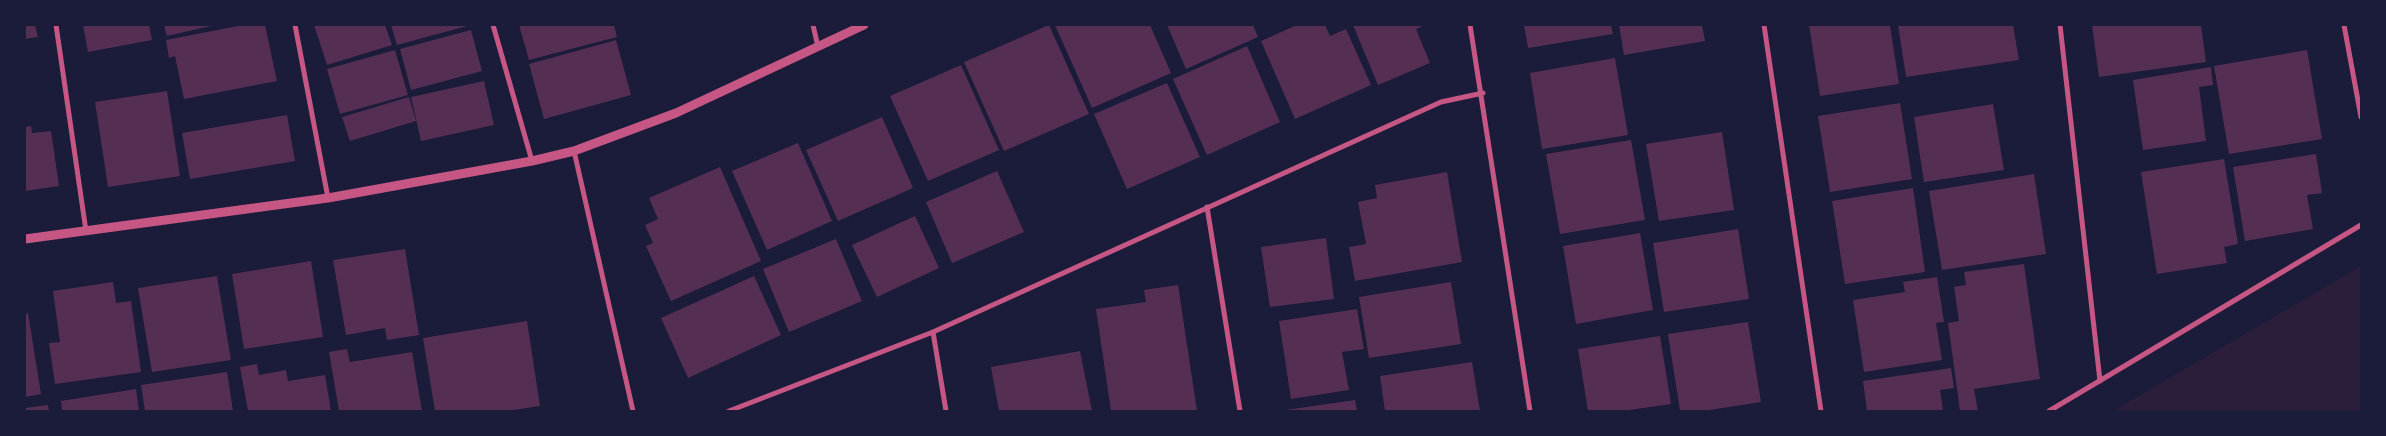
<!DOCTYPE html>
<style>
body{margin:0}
#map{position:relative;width:2386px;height:436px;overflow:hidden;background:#1b1b3a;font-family:"Noto Sans",sans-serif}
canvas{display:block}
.frame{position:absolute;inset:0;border:26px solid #1b1b3a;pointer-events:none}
</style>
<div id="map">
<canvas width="2386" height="436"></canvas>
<div class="frame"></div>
</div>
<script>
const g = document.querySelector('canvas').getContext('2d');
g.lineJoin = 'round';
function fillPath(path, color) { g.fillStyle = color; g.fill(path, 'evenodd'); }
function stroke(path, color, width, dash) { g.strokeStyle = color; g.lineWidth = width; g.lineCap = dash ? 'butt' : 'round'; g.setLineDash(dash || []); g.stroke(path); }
fillPath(new Path2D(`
 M2361,266V411H2113Z`), '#2a1e3b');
fillPath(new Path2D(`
 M25,25H35L38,37L25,39Z
 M83,25H149L152,40L88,52Z
 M164,25H211V26L167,36Z
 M243,25H265L277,81L184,99L175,56L169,58L166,40Z
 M314,25H385L392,45L327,65Z
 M391,25H467V26L397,45Z
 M519,25H614L617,37L529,60Z
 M1049,25L1089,114L1004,151L964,62Z
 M1055,25H1150L1171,73L1092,108Z
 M1167,25H1253L1258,37L1186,69Z
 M1297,25H1325L1330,36L1346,29L1371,85L1295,119L1261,41Z
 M1353,25H1425L1416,29L1430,63L1378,85Z
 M1524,25H1611L1613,34L1528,48Z
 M1619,25H1702L1705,41L1624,55Z
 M1809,25H1890L1899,84L1820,96Z
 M1898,25H2013L2019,60L1906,77Z
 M2092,25H2201L2206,62L2099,77Z
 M471,30L482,71L411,90L400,49Z
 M616,40L631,95L544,119L529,64Z
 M1247,46L1280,122L1207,155L1173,79Z
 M395,50L408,95L340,114L327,69Z
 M2307,50L2322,139L2229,154L2214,66Z
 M1615,58L1628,135L1542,149L1530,73Z
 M961,65L999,150L928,181L890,96Z
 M2211,67L2213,85L2199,87L2206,141L2143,150L2133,80Z
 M484,81L494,125L421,141L411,97Z
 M1167,83L1200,157L1127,189L1094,114Z
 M167,91L180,176L108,187L95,102Z
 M409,97L416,121L350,141L342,117Z
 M1900,103L1912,179L1830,192L1818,116Z
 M1993,104L2004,170L1924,182L1914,117Z
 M287,115L295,161L190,179L182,133Z
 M882,117L913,188L838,221L806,150Z
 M31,126L32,133L51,131L59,186L25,191V127Z
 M1722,132L1734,210L1659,221L1646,144Z
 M1631,140L1645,220L1560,234L1546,154Z
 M798,143L832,221L767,250L732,171Z
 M2316,154L2322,193L2307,195L2313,229L2245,241L2233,167Z
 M2224,159L2238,244L2224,247L2227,263L2157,274L2141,172Z
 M720,167L761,261L671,301L646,246L653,243L645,225L658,219L649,198Z
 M997,171L1024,232L952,263L926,202Z
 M1447,172L1462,262L1355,281L1349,247L1366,244L1358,202L1377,198L1375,185Z
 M2034,174L2046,254L1942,270L1929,191Z
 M1913,188L1925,272L1845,284L1832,201Z
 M915,216L939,268L877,297L852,245Z
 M1738,229L1749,299L1664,312L1653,243Z
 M1640,233L1653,310L1576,324L1563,246Z
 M1326,238L1334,299L1270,307L1261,247Z
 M836,239L862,301L789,332L763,269Z
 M405,249L419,335L387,340L385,328L346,335L333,260Z
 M311,261L323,337L244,349L232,274Z
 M2024,264L2040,379L1974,389L1978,411H1960L1948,323L1959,321L1954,287L1966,285L1964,272Z
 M217,276L231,360L152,372L138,288Z
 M754,276L781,335L688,378L661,318Z
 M1937,277L1944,322L1936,323L1942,360L1864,372L1853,300L1905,292L1903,282Z
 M113,282L116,303L131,301L141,372L55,384L49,343L60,342L53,291Z
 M1451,282L1461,344L1369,358L1359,297Z
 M1178,285L1197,411H1111L1096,309L1146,302L1144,290Z
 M1357,309L1364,349L1342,352L1349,390L1291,399L1279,321Z
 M28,313L41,394L25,397V314Z
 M527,321L540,406L507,411H435L423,338Z
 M1748,322L1761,402L1703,411H1680L1668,334Z
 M1660,336L1671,404L1623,411H1588L1578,349Z
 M347,349L350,362L412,352L422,411H339L329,352Z
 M1080,351L1092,411H999L991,367Z
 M1472,362L1480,411H1385L1380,376Z
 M257,364L259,375L286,370L288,381L325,375L331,411H248L240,367Z
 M1951,368L1954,388L1940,390L1943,411H1867L1863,381Z
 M227,372L233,411H145L141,385Z
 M136,389L139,411H62L61,401Z
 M1355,400L1357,411H1286V410Z
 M48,405L49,411H25V408Z`), '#542f53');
stroke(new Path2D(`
 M56,25L86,231
 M295,25L328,198
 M493,25L532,161
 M813,25L818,47
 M1470,25L1530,411
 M1764,25L1821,411
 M2060,25L2100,381
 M2344,25L2361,117
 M574,151L633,411
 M1207,207L1240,411
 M933,332L946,411
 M729,411L933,332L1441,102L1483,93
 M2049,411L2361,225`), '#c65784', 5);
stroke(new Path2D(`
 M25,239L328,198L532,161L574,151L676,113L864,25`), '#c65784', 9);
</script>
